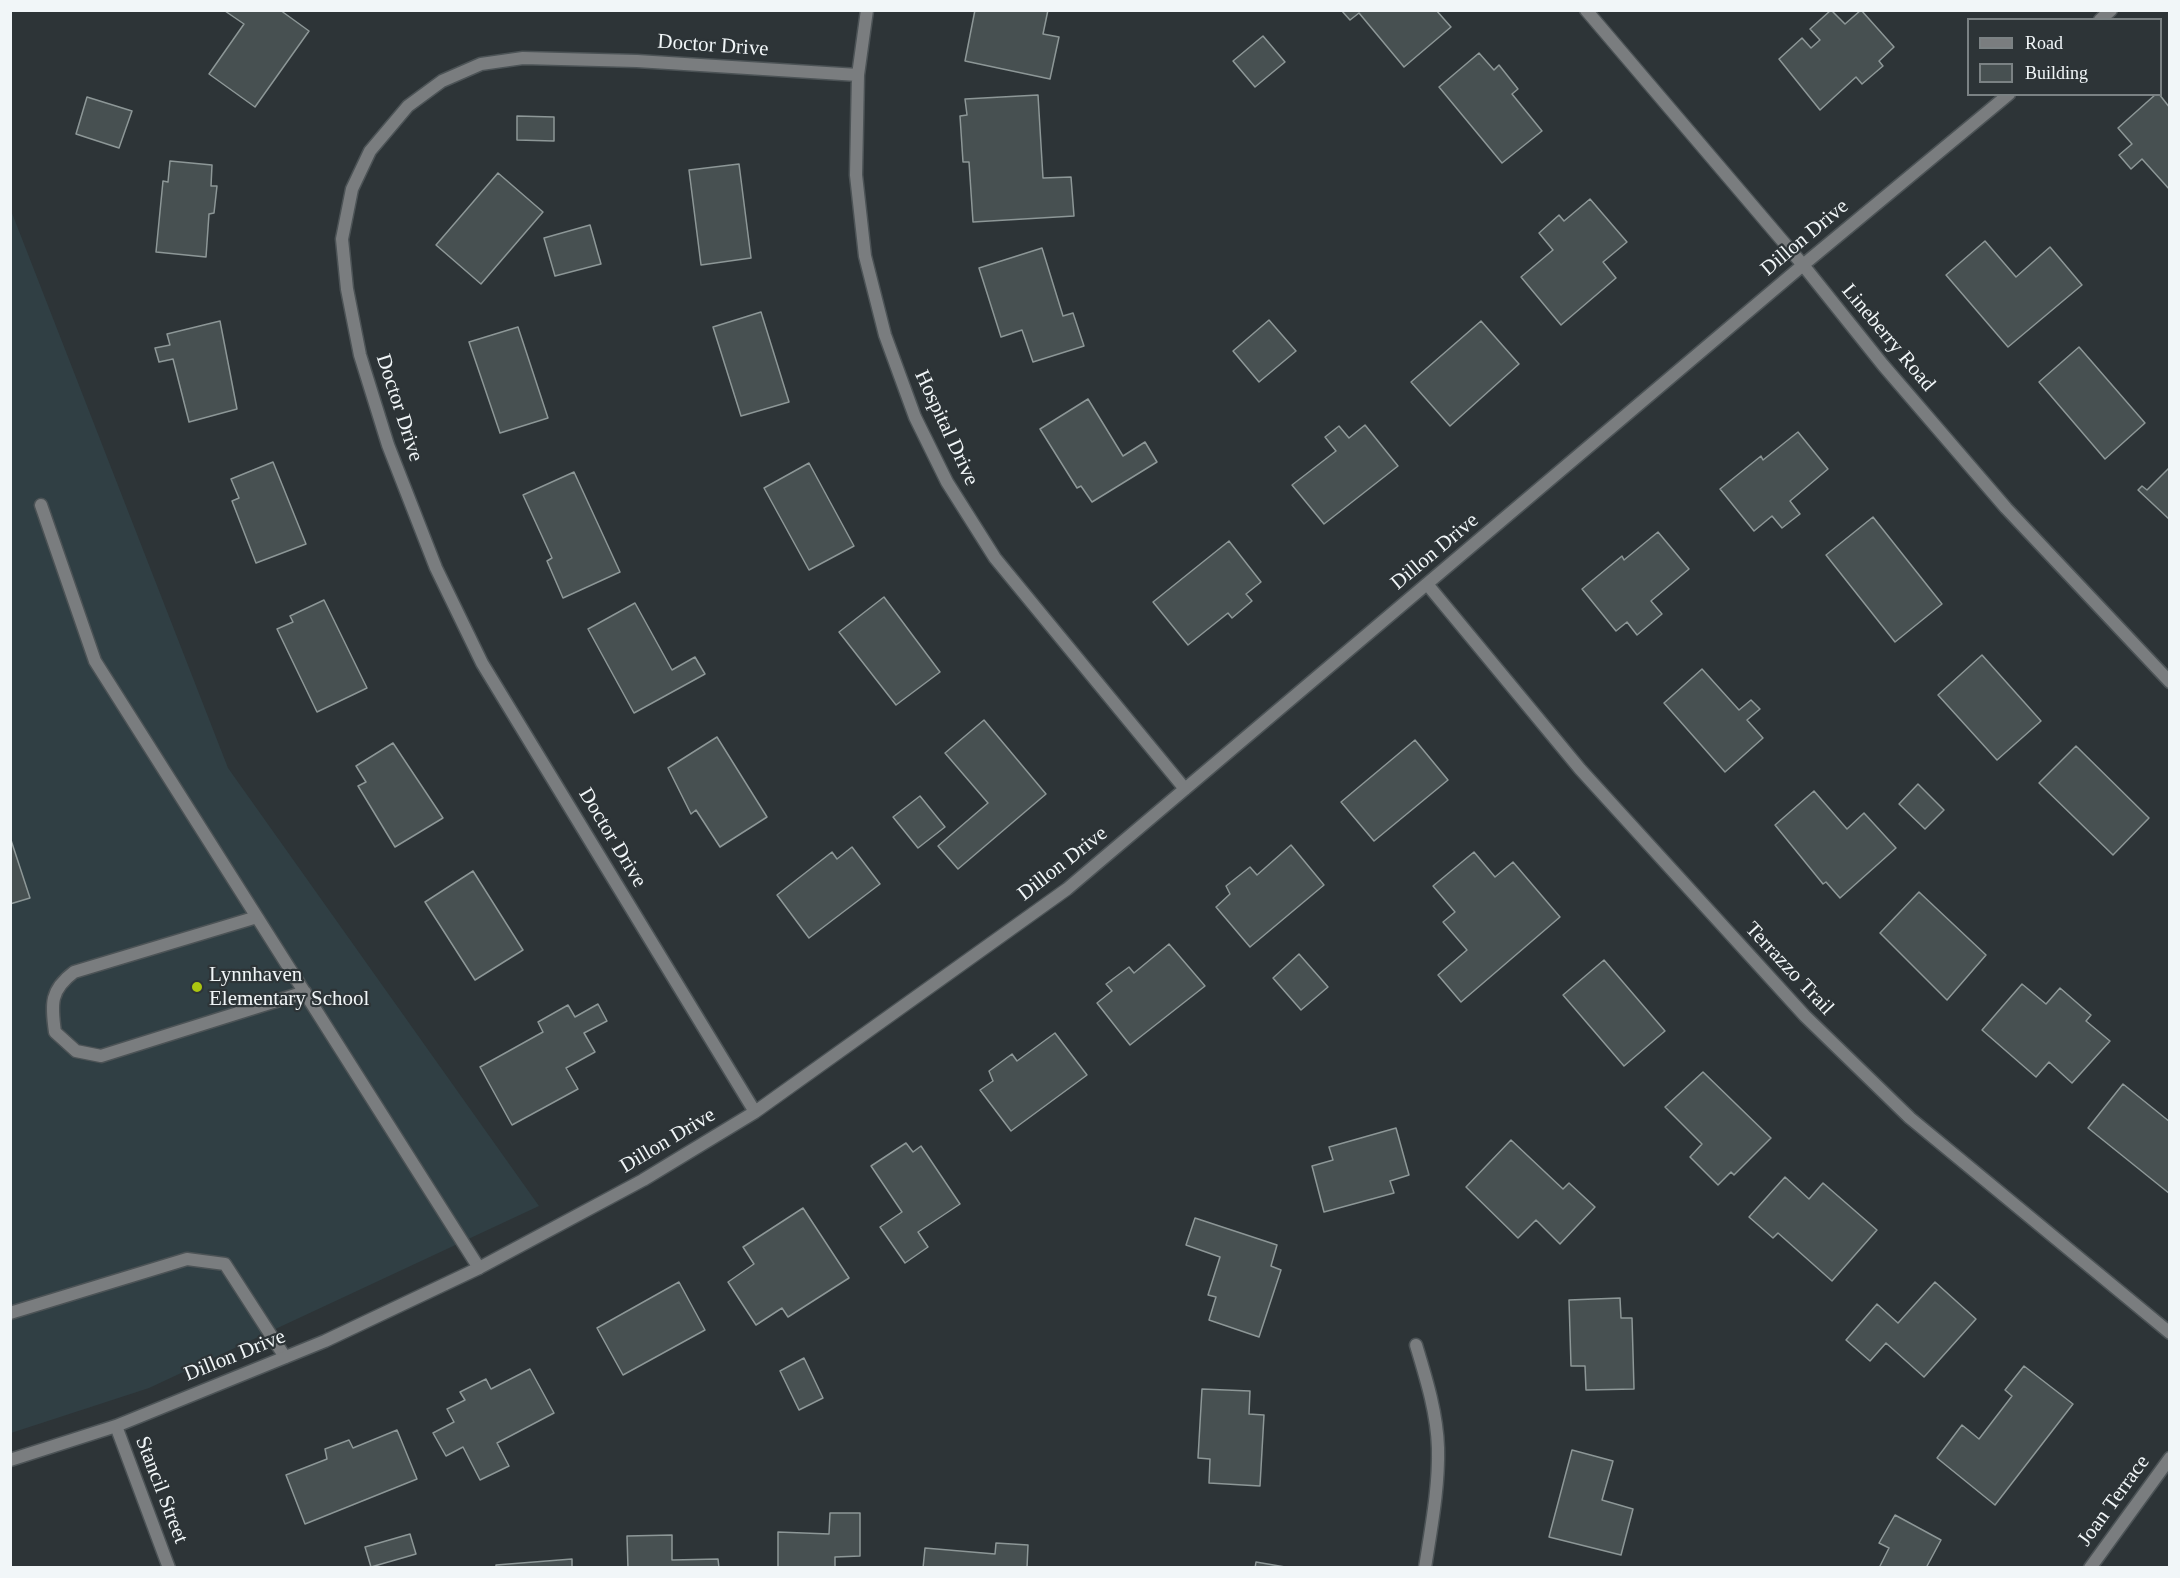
<!DOCTYPE html>
<style>
body{margin:0}
#map{position:relative;width:2180px;height:1578px;overflow:hidden;background:#2d3437;font-family:Georgia,serif}
canvas{display:block}
.frame{position:absolute;inset:0;border:12px solid #f1f6f8;pointer-events:none}
.legend{position:absolute;left:1967px;top:18px;width:195px;height:78px;box-sizing:border-box;background:#2d3437;border:2px solid #7b8284;margin:0;padding:8px 10px;list-style:none;font-size:18px;color:#f1f6f8}
.legend li{display:flex;align-items:center;gap:12px;height:30px}
.legend b{width:30px;border:2px solid #7b8284}
</style>
<div id="map">
<canvas width="2180" height="1578"></canvas>
<div class="frame"></div>
<ul class="legend">
<li><b style="height:8px;background:#7a7d7f"></b>Road</li>
<li><b style="height:16px;background:#475051"></b>Building</li>
</ul>
</div>
<script>
const g = document.querySelector('canvas').getContext('2d');
g.lineJoin = 'round';
function fillPath(path, color) { g.fillStyle = color; g.fill(path, 'evenodd'); }
function stroke(path, color, width, dash) { g.strokeStyle = color; g.lineWidth = width; g.lineCap = dash ? 'butt' : 'round'; g.setLineDash(dash || []); g.stroke(path); }
function drawText(font, color, halo, rows, align = 'center') {
  g.font = font + ' Georgia,serif'; g.lineWidth = 4.5; g.setLineDash([]); g.textBaseline = 'middle'; g.strokeStyle = halo; g.fillStyle = color; for (const [text, x, y, turn = 0] of rows) {
    g.save(); g.translate(x, y); g.rotate((+turn || 0) * Math.PI / 180); g.textAlign = isNaN(turn) ? turn : align; if (halo) g.strokeText(text, 0, 0); g.fillText(text, 0, 0); g.restore();
  }
}
fillPath(new Path2D(`
 M10,208L228,768L539,1206L149,1388L11,1433Z`), '#303f44');
const building = new Path2D(`
 M280,10L309,31L255,107L209,74L244,24L225,11Z
 M975,10H1048L1043,34L1059,37L1050,79L965,61Z
 M1341,10H1436L1451,27L1404,67L1359,13L1350,20Z
 M1831,10L1845,24L1861,10L1894,47L1879,61L1883,66L1862,84L1856,77L1820,110L1779,59L1802,38L1811,48L1820,40L1810,29Z
 M1263,36L1285,62L1255,87L1233,61Z
 M1479,53L1494,70L1499,65L1518,89L1512,94L1542,131L1502,163L1439,87Z
 M2156,94H2159L2170,108V190L2142,159L2131,169L2119,155L2132,144L2118,128Z
 M1038,95L1043,178L1071,177L1074,216L973,222L969,162H963L960,116L967,115L965,99Z
 M87,97L132,111L119,148L76,134Z
 M517,116L554,117V141L517,140Z
 M170,161L212,165L211,186H217L214,213L209,214L206,257L156,252L163,181L168,182Z
 M739,164L751,258L701,265L689,170Z
 M498,173L543,212L481,284L436,245Z
 M1590,199L1627,242L1603,262L1616,278L1561,325L1521,277L1553,250L1539,233L1559,215L1564,221Z
 M590,225L601,264L555,276L544,238Z
 M1985,241L2016,277L2050,247L2082,285L2008,347L1946,275Z
 M1042,248L1063,316L1073,313L1084,346L1033,362L1022,330L1001,337L979,268Z
 M761,312L789,402L741,416L713,327Z
 M1269,320L1296,351L1259,382L1233,351Z
 M220,321L237,409L189,422L173,359L159,362L155,348L170,345L167,334Z
 M1481,321L1519,364L1450,426L1411,382Z
 M518,327L548,418L500,433L469,342Z
 M2079,347L2145,423L2105,459L2039,382Z
 M1088,399L1123,456L1145,442L1157,462L1092,502L1081,486L1077,488L1040,429Z
 M1365,425L1398,466L1324,524L1292,485L1336,451L1325,437L1339,426L1349,438Z
 M1798,432L1828,469L1790,501L1800,514L1782,528L1772,516L1754,531L1720,489L1761,456L1763,460Z
 M273,462L306,544L256,563L232,501L239,498L231,479Z
 M809,463L854,546L809,570L764,488Z
 M2170,467V520L2138,490L2142,486L2147,490Z
 M574,472L620,572L563,598L547,561L552,558L523,495Z
 M1873,517L1942,604L1895,642L1826,555Z
 M1658,532L1689,569L1651,601L1662,614L1637,635L1627,622L1616,631L1582,589L1622,556L1624,560Z
 M1229,541L1261,582L1246,594L1252,601L1232,618L1228,613L1188,645L1153,602Z
 M884,597L940,672L896,705L839,632Z
 M324,600L367,688L317,712L277,629L293,622L290,616Z
 M635,603L672,670L695,657L705,674L634,713L588,629Z
 M1982,655L2041,721L1997,760L1938,695Z
 M1702,669L1739,710L1751,700L1760,709L1747,720L1763,738L1725,772L1664,703Z
 M984,720L1046,794L958,869L938,846L988,803L945,753Z
 M717,737L767,817L720,847L696,810L691,814L668,768Z
 M1415,740L1448,780L1374,841L1341,802Z
 M393,743L443,818L395,847L358,786L366,782L356,766Z
 M2076,746L2149,818L2113,855L2039,783Z
 M1918,784L1944,810L1925,829L1899,804Z
 M1814,791L1847,829L1864,813L1896,848L1840,898L1826,882L1823,884L1775,825Z
 M920,796L945,827L918,848L893,817Z
 M10,837L30,898L10,904Z
 M1291,845L1324,885L1250,947L1216,907L1230,894L1226,886L1250,867L1257,875Z
 M852,847L880,884L809,938L777,895L832,852L837,859Z
 M1474,852L1495,877L1513,862L1560,917L1461,1002L1438,975L1467,950L1443,922L1455,912L1433,886Z
 M473,871L523,950L475,980L425,902Z
 M1919,892L1986,955L1947,1000L1880,933Z
 M1169,944L1205,986L1130,1045L1097,1003L1112,991L1106,984L1129,967L1134,973Z
 M1299,954L1328,987L1301,1010L1273,978Z
 M1604,960L1665,1031L1624,1066L1563,995Z
 M2022,984L2046,1004L2060,988L2091,1015L2086,1021L2110,1041L2072,1083L2049,1062L2036,1077L1982,1030Z
 M598,1004L607,1021L584,1033L595,1052L566,1068L578,1089L512,1125L480,1067L543,1032L538,1022L568,1005L575,1017Z
 M1055,1033L1087,1075L1011,1131L980,1090L993,1081L989,1071L1012,1054L1017,1061Z
 M1703,1072L1771,1138L1734,1175L1731,1172L1718,1185L1690,1157L1702,1144L1665,1107Z
 M2123,1084L2170,1122V1194L2088,1128Z
 M1396,1128L1409,1175L1390,1181L1394,1193L1324,1212L1312,1166L1333,1160L1329,1147Z
 M1511,1140L1563,1189L1569,1183L1595,1207L1560,1244L1536,1220L1518,1238L1466,1187Z
 M906,1143L913,1152L921,1146L960,1204L918,1232L928,1247L905,1263L880,1227L902,1212L871,1166Z
 M1785,1177L1809,1199L1823,1183L1877,1230L1832,1281L1778,1233L1773,1238L1749,1217Z
 M803,1208L849,1278L788,1317L782,1308L756,1325L728,1282L754,1264L743,1247Z
 M1195,1218L1277,1245L1271,1266L1281,1270L1259,1337L1209,1320L1216,1297L1208,1295L1220,1257L1186,1245Z
 M679,1282L705,1330L623,1375L597,1328Z
 M1935,1282L1976,1319L1924,1377L1886,1343L1870,1361L1846,1340L1877,1304L1898,1323Z
 M1620,1298L1621,1318H1632L1634,1389L1586,1390L1585,1366H1571L1569,1300Z
 M804,1358L823,1398L799,1410L780,1371Z
 M2024,1366L2073,1404L1995,1505L1937,1458L1962,1425L1979,1439L2012,1396L2005,1390Z
 M530,1369L554,1413L497,1443L509,1466L480,1480L463,1447L446,1456L433,1433L454,1422L447,1409L465,1400L460,1392L486,1379L491,1389Z
 M1202,1389L1250,1391L1249,1414L1264,1415L1260,1486L1209,1483L1210,1459L1198,1458Z
 M397,1430L417,1479L305,1524L286,1475L327,1459L325,1449L349,1440L353,1448Z
 M1572,1450L1613,1461L1602,1500L1633,1509L1621,1555L1549,1537Z
 M830,1513H860V1556L835,1557V1568H778V1532L829,1534Z
 M1895,1515L1941,1540L1926,1568H1879L1889,1548L1879,1543Z
 M410,1534L416,1554L371,1567L365,1547Z
 M672,1535V1560L718,1559L719,1568H628L627,1536Z
 M996,1543L1028,1545L1027,1568H923L925,1548L995,1554Z
 M572,1559V1568H496V1565Z
 M1256,1562L1291,1568H1255Z`);
fillPath(building, '#475051');
stroke(building, '#8d9797', 1.5);
const lane = new Path2D(`
 M41,505L95,661L479,1268
 M257,917L74,972C50,990 51,1004 55,1032L76,1051L101,1056L305,992
 M10,1313L187,1259L225,1264L285,1357`);
const street = new Path2D(`
 M867,10L858,75L856,175L865,256L885,335L915,417L947,482L995,558L1185,789
 M1586,10L1803,265L1883,365L2006,508L2170,682
 M2100,20L2111,10
 M1427,584L1580,769L1805,1016L1910,1118L2170,1333
 M755,1112L482,663L436,568L388,445L360,355L347,289L342,239L352,189L370,151L408,106L442,81L481,64L523,58L637,61L858,75
 M1416,1345C1426,1378 1437,1413 1438,1448C1439,1488 1431,1528 1425,1568
 M116,1426L169,1568
 M10,1460L116,1426L325,1341L479,1268L643,1180L755,1112L1067,889L1803,265L2009,94
 M2090,1568L2170,1458`);
stroke(lane, '#4c5356', 15);
stroke(street, '#4c5356', 15);
stroke(lane, '#7a7d7f', 12);
stroke(street, '#7a7d7f', 12);
for (const [x, y, r, color] of [
 [197,987,6,"#acc610"]
]) { const dot = new Path2D(); dot.arc(x, y, r, 0, 2 * Math.PI); g.fillStyle = color; g.fill(dot); stroke(dot, '#2d3437', 2); }
drawText('21px', '#f1f6f8', '#2d3437', [
 ["Doctor Drive",713,46,4],
 ["Dillon Drive",1805,238,-40],
 ["Lineberry Road",1888,338,50],
 ["Doctor Drive",399,408,72],
 ["Hospital Drive",946,428,65],
 ["Dillon Drive",1435,552,-40],
 ["Doctor Drive",612,838,59],
 ["Dillon Drive",1063,864,-38],
 ["Terrazzo Trail",1789,969,47],
 ["Dillon Drive",668,1141,-31],
 ["Dillon Drive",235,1356,-22],
 ["Stancil Street",161,1490,69],
 ["Joan Terrace",2114,1501,-54]
]);
drawText('21px', '#f1f6f8', '#2d3437', [
 ["Lynnhaven",209,975],
 ["Elementary School",209,999]
], 'left');
</script>
